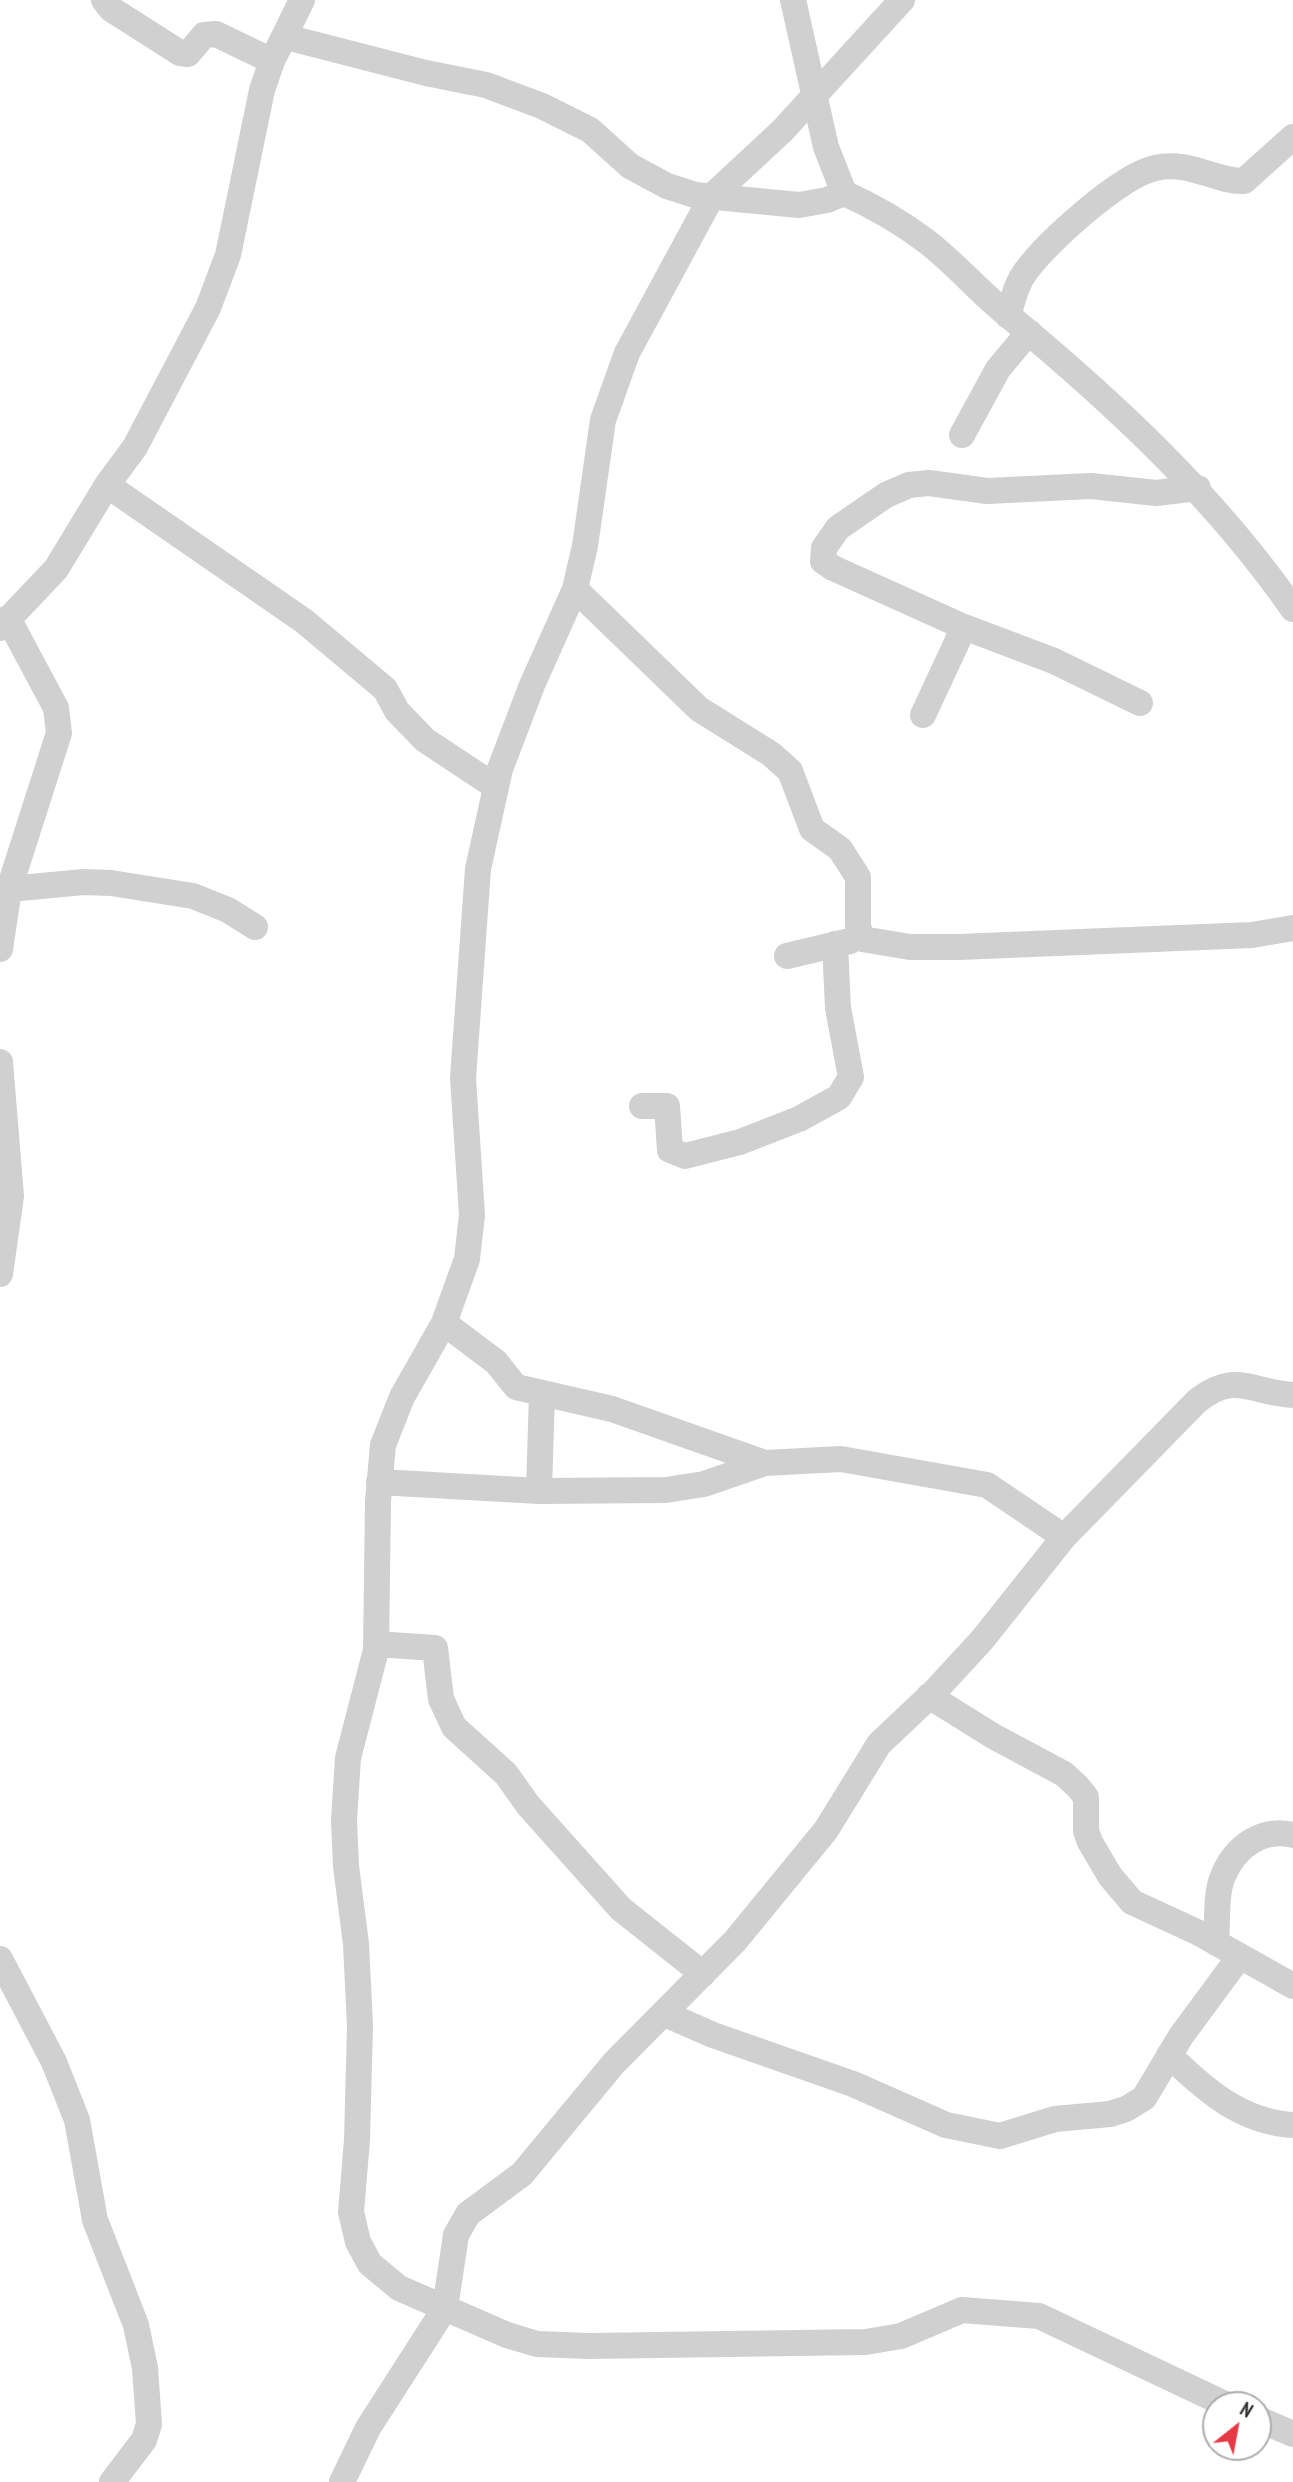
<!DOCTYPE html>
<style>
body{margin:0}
#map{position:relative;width:1293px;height:2482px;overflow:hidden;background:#fff;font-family:"PT Sans Narrow",sans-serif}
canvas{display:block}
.north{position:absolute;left:1202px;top:2391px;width:70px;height:70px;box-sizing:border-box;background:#fff;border:2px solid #adadad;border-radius:50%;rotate:31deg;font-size:19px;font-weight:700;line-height:28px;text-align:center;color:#333}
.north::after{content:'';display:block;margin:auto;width:24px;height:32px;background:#e63946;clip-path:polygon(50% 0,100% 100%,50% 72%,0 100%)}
</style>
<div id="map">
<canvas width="1293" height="2482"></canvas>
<div class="north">N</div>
</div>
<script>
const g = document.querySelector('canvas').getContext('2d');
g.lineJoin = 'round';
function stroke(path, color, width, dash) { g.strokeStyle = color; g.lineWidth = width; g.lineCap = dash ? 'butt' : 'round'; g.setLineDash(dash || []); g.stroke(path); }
stroke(new Path2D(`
 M104,0L111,9L180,53L188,54L204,35L216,34L272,61
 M793,0L826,147L844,193
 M902,0L782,131L712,196L627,353L603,420L585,546L575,589L532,685L500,769L478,869L463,1078L472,1215L467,1259L444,1323L402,1397L383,1445L378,1501L376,1650L348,1758L344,1820L346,1866L356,1944L360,2026L357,2140L351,2212L358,2242L370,2264L399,2288L507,2335L537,2344L589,2346L866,2342L901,2336L962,2310L1039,2316L1227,2405
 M286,37L426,73L486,85L542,106L590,130L630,166L667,186L695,195L799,205L827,200L844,193C873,206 901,222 926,241C956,264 980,293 1009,316C1115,404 1214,496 1293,609
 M1008,316C1013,300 1016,284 1026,271C1047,242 1120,176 1155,168C1191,160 1215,182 1244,181L1293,137
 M962,435L998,369L1029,332
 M107,485L304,621L385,689L397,711L425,740L496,787
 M575,589L699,709L771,754L790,771L812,829L840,849L858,877V926L862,939L910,947H959L1252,935L1293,928
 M0,628L56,569L107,485L135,447L208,308L228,255L262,90L272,61L302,0
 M1140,703L1054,661L964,627L833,568L823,561L824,548L838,528L886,495L909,485L929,483L987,491L1091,486L1156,493L1198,488
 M923,715L964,627
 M9,889L84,882L111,883L193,896L228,910L255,927
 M0,949L9,889L59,733L56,708L8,618
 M787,956L850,941
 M0,1062L11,1196L0,1274
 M642,1106H667L670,1150L685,1156L740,1142L799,1119L839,1097L851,1077L838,1008L835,944
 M444,1323L496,1362L516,1387L612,1409L765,1463
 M379,1482L539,1491L666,1490L704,1484L765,1463L841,1459L987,1485L1064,1537
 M539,1491L542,1393
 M376,1644L435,1648L441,1699L454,1727L506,1774L528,1805L621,1909L703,1974
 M929,1696L993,1736L1064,1774L1078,1787L1086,1797V1831L1090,1842L1110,1876L1132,1902L1199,1933L1293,1986
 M1216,1943C1218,1922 1215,1895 1223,1876C1235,1847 1262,1827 1293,1835
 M0,1959L54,2062L77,2120L95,2220L136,2325L145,2368L149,2424L144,2440L112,2482
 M665,2014L713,2035L853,2084L946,2125L1000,2136L1055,2119L1110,2114L1126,2109L1144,2098L1181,2036L1240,1956
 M1169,2055C1205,2090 1241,2122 1293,2125
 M1258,2419L1293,2434
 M342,2482L368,2428L445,2308L456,2235L468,2214L522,2174L614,2063L735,1941L826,1830L879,1744L935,1691L982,1640L1064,1537L1197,1401C1236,1370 1251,1393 1293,1395`), '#d0d0d0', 26);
</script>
